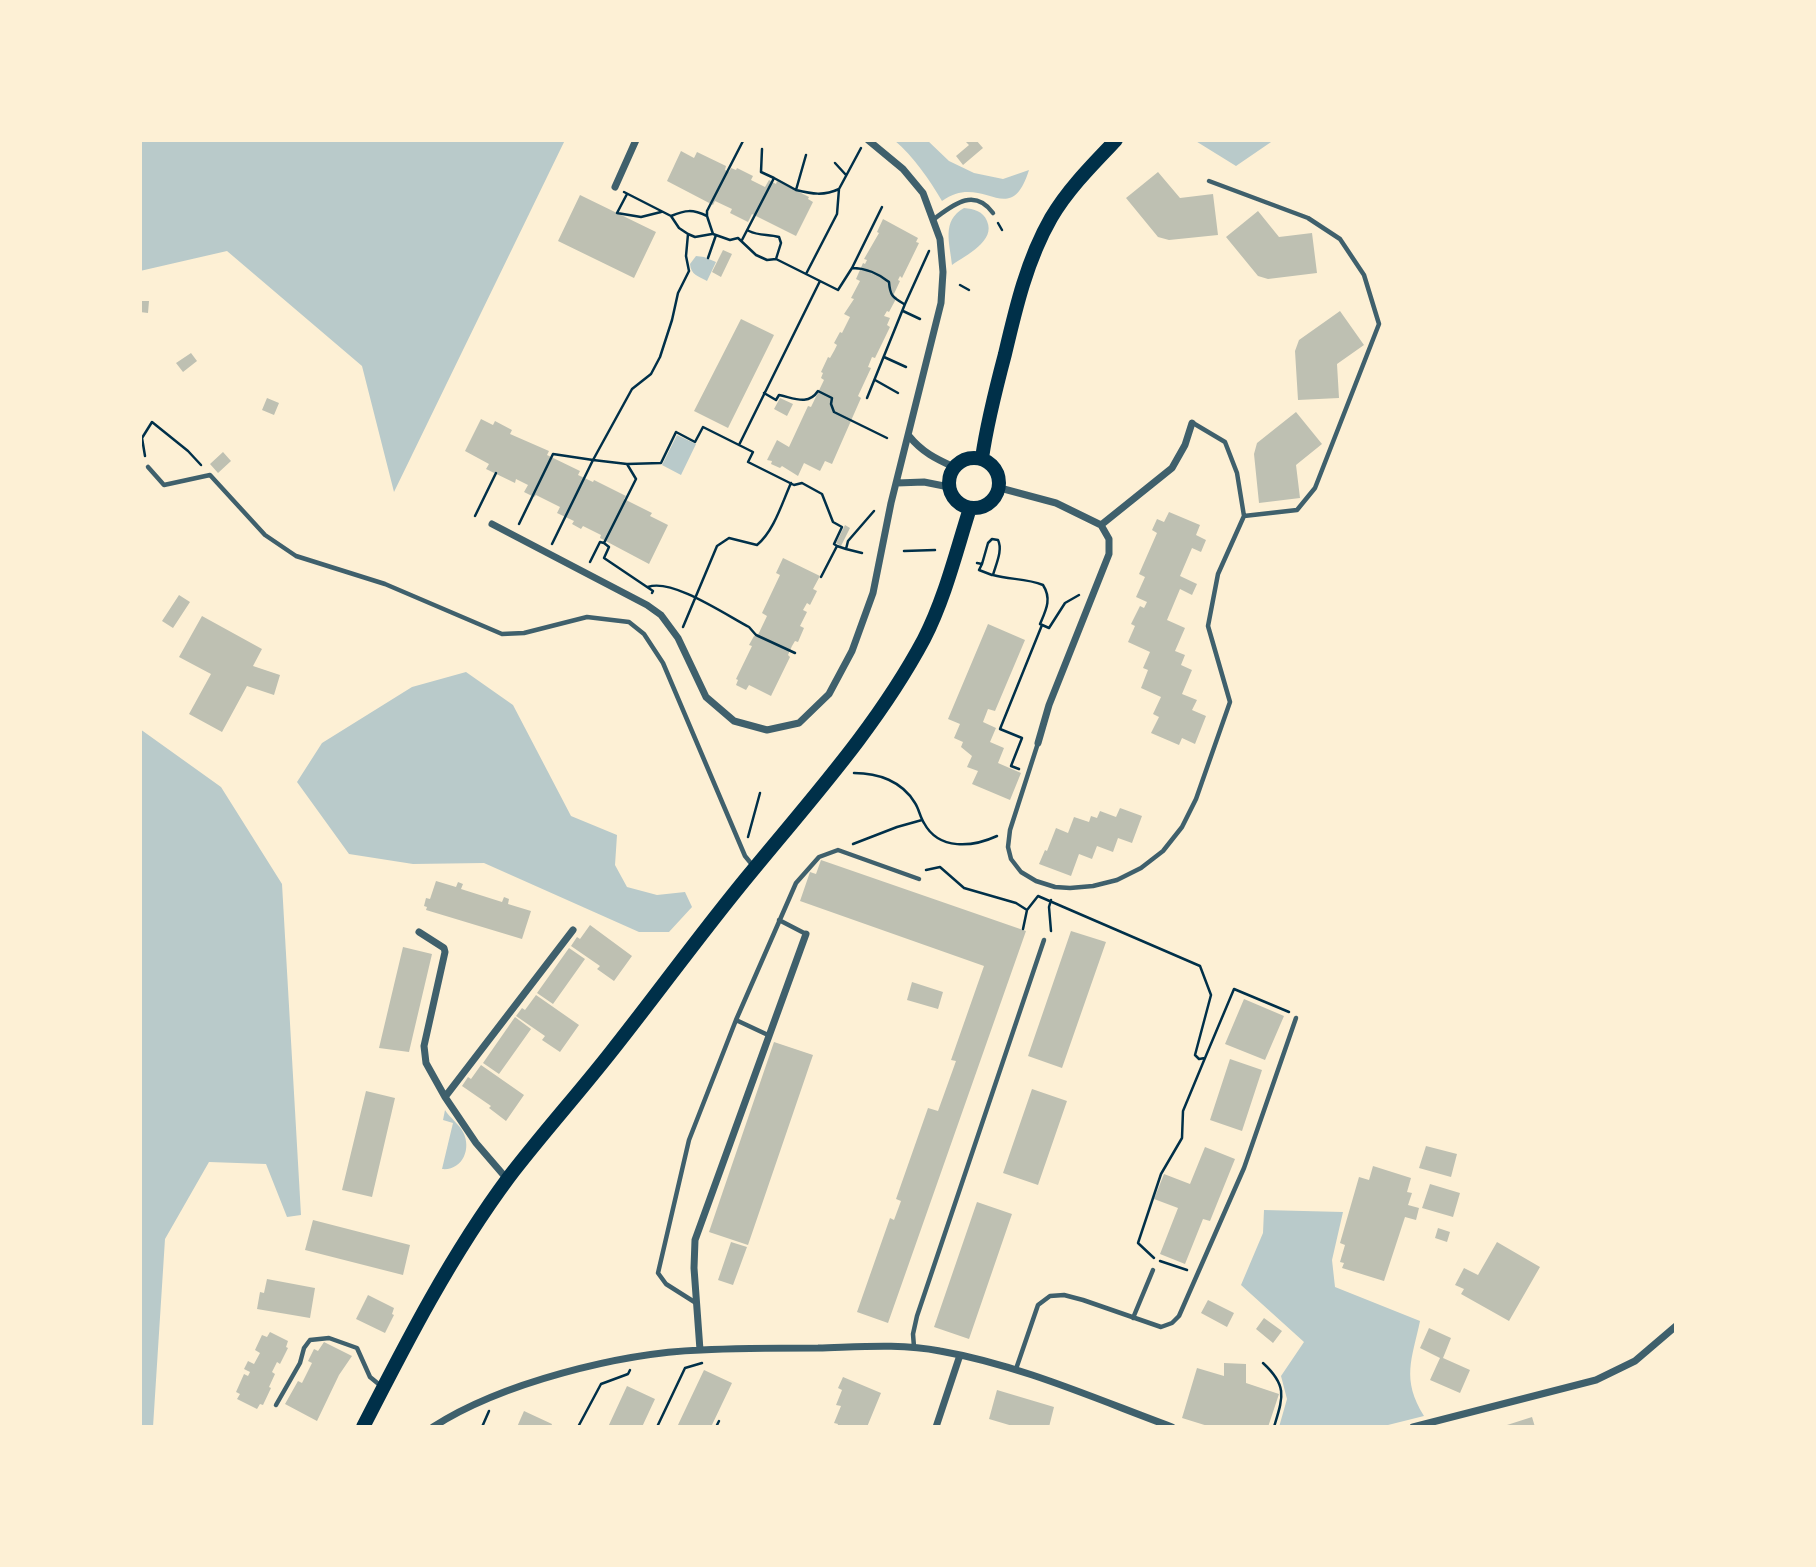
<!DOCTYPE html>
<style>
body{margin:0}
#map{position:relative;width:1816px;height:1567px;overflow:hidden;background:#fdf0d5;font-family:"DM Sans",sans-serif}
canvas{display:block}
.frame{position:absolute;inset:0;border:142px solid #fdf0d5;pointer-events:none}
</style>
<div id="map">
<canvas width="1816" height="1567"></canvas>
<div class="frame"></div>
</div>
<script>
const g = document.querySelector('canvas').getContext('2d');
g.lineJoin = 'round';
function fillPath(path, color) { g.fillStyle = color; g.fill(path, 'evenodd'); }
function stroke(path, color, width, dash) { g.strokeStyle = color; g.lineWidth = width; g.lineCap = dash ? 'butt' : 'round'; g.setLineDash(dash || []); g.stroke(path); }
fillPath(new Path2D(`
 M140,140H565L394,492L362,366L227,251L140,271Z
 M894,140H927L949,161L974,173L1003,179L1029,170C1010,231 983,171 942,201C929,179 914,157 894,140Z
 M1194,140H1274L1236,166Z
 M964,208C974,209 983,211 987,221C996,241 966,255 952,265C950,243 941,221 964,208Z
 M696,256L704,257L716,262L707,281C698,276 691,275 690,264Z
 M677,435L696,444L681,475L662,465Z
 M466,672L513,705L571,816L617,835L615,865L627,887L657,895L685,892L692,907L669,932H639L484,863L413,864L349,854L297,782L322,743L412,687Z
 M140,729L221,787L282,884L301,1215L287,1217L266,1164L209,1162L165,1239L153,1427H140Z
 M445,1110C450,1118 459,1124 463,1132C472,1149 462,1171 442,1169L453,1123L443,1120Z
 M1264,1210L1343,1212L1332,1260L1335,1287L1420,1321C1412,1359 1401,1379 1424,1416L1380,1427H1279L1287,1399L1281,1376L1304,1342L1241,1285L1263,1233Z`), '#b9caca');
fillPath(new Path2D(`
 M969,140H976L983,148L963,165L956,156L969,145L966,142Z
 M681,151L694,158L697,152L726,166L725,170L729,172L731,168L736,170L737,168L753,176L751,180L765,187L769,180L776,184L777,181L809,197L808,199L813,202L796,236L752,214L748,222L730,213L732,209L715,201L713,205L667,181Z
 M1158,172L1180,198L1213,194L1218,235L1169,240L1158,237L1126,198Z
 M580,195L656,232L634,278L558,241Z
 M1258,211L1279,237L1312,233L1317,273L1268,279L1258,276L1226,237Z
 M883,219L918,238L916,242L919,243L902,278L900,276L898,280L900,281L893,296L897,297L889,312L887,311L884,316L890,318L887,325L890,327L875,358L872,357L868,367L871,368L858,396L861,398L832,464L825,461L820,471L804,463L798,476L782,466L780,468L771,464L772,461L767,460L777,440L789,447L808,406L811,407L824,380L821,378L823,373L821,372L828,357L830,358L834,351L837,345L834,343L840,332L842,333L850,317L844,314L854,299L851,298L860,281L856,279L863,263L865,264L867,260L864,259L879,233L877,232Z
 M723,250L732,254L721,277L712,272Z
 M140,301H149L148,313L140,312Z
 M1340,311L1364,345L1337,364L1339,398L1298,400L1295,351L1299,340Z
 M741,319L774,335L728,428L694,411Z
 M191,353L197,361L183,372L176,363Z
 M267,398L279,403L274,415L262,410Z
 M780,398L793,404L787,416L774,409Z
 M1296,412L1322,444L1296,465L1300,498L1259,503L1254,454L1257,443Z
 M481,419L493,425L495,421L512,430L510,434L549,451L547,455L580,471L578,475L593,482L594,480L626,496L624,499L652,513L650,516L668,525L649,564L600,538L601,535L583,526L581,529L572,524L574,521L557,513L560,507L536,495L534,497L524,492L528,485L516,479L515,483L486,469L489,464L465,451Z
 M223,452L231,461L218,473L210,464Z
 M1169,512L1200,525L1196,535L1206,540L1201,552L1192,548L1180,576L1197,584L1192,595L1180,589L1167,620L1185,628L1175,651L1185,655L1181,665L1192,670L1182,694L1197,700L1192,710L1206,716L1195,744L1182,738L1179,745L1151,733L1159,717L1153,714L1161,697L1141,688L1148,670L1143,668L1150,652L1128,642L1135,626L1131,624L1140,606L1144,608L1147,602L1136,597L1145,577L1139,574L1157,533L1152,530L1157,519L1164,522Z
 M845,525L850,528L841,546L836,543Z
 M783,558L820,576L813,589L817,591L810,605L807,603L803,610L807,612L800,626L804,628L798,642L795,641L792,646L788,655L790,657L771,696L749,685L746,690L736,685L738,680L736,679L752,646L749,645L754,636L757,637L767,616L762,613L780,575L776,573Z
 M179,595L190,602L173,628L162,621Z
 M202,616L262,649L253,666L280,675L274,695L247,686L222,732L189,714L211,674L179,657Z
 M988,624L1025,640L995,711L988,709L983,722L996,728L990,742L1004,748L998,763L1021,773L1010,800L972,784L978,771L967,767L972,756L961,747L963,742L954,738L960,724L948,719Z
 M1120,808L1142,816L1132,843L1118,838L1113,852L1097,846L1092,859L1079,854L1071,876L1039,864L1045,850L1047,851L1056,828L1068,833L1074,817L1089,822L1091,816L1097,818L1100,811L1116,817Z
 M821,860L1026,931L888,1323L857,1312L890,1218L894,1220L901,1201L896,1199L928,1108L938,1111L956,1061L951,1060L984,966L800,901L810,872L816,874Z
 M436,881L456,887L458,882L463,884L461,889L502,902L504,897L509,899L508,904L531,911L522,939L426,910L427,907L424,906L426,898L430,899Z
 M590,925L632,956L614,981L597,969L600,966L571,946L577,937L580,939Z
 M1071,931L1106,942L1062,1068L1028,1056Z
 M403,947L432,954L409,1052L379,1048Z
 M569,948L585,959L553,1004L537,993Z
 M912,982L943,992L938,1009L907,1000Z
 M536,995L579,1025L560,1052L542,1040L545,1036L516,1016L522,1008L525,1010Z
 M1244,999L1284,1016L1265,1060L1225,1044Z
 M515,1017L531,1029L499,1074L483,1063Z
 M774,1042L813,1055L748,1245L709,1232Z
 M1230,1059L1262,1070L1242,1131L1210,1120Z
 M481,1065L524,1095L506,1121L489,1108L491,1106L462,1086L468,1077L471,1079Z
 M1032,1089L1067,1101L1038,1185L1003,1173Z
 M366,1091L395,1098L372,1197L342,1190Z
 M1426,1146L1457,1154L1451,1177L1419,1168Z
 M1205,1147L1235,1159L1210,1221L1203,1219L1185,1264L1160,1254L1178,1208L1154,1199L1164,1174L1190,1184Z
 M1373,1166L1411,1178L1407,1192L1412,1193L1408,1205L1419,1208L1416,1220L1405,1217L1384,1281L1342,1268L1344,1263L1340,1262L1345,1245L1340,1243L1359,1177L1369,1180Z
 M1430,1184L1460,1193L1453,1217L1422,1208Z
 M977,1202L1012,1214L969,1339L934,1327Z
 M313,1220L410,1245L403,1275L305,1250Z
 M1438,1228L1450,1232L1447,1242L1435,1238Z
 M731,1242L747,1247L733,1285L718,1280Z
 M1497,1242L1540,1267L1509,1321L1461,1294L1464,1289L1455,1285L1464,1268L1478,1275Z
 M267,1279L315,1288L310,1318L257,1309L260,1292L264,1293Z
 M368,1295L394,1308L392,1314L394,1315L385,1333L356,1319Z
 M1208,1300L1234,1313L1227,1327L1201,1313Z
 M1264,1318L1282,1331L1273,1343L1256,1329Z
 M1429,1328L1451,1338L1443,1358L1470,1370L1460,1393L1430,1380L1440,1358L1420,1348Z
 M270,1332L288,1341L286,1347L288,1348L280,1364L277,1362L272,1372L275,1374L269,1387L271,1388L263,1405L260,1404L257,1409L237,1399L240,1394L236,1392L244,1374L248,1376L250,1372L244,1369L248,1361L254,1364L260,1353L255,1350L262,1335L267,1337Z
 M324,1342L352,1356L339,1375L317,1421L285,1404L298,1381L302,1383L312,1363L308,1361L314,1349L318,1351Z
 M1224,1363L1246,1364V1383L1279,1394L1268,1427H1211L1182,1418L1197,1368L1224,1376Z
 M704,1370L732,1383L711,1427H677Z
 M843,1377L881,1393L867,1427H837L838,1424L834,1423L841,1406L836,1405L842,1390L838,1388Z
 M627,1386L655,1399L642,1427H608Z
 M997,1390L1054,1407L1049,1427H1016L989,1419Z
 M524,1411L552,1424L551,1427H517Z
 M1532,1417L1535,1427H1507V1425Z`), '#bec0b2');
stroke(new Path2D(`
 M835,163L846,175
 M774,178L796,190L806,155
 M796,190C812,194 824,196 839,189
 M624,192L671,216L679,228L688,234L686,256L689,271L678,293L672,320L660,357L651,374L632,389L593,460L627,464L661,463L676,432L695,442L703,427L739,445
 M627,194L617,213L641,217L661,212
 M671,216C686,210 692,209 707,216L713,234L730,240L738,238L756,255L767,260L776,259L806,274
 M707,216V211L743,141
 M998,223L1002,230
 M749,231C759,236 768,234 779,237L781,243L776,259
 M688,234L695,237L712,234
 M742,240L774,178L761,172L762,149
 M708,258L716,235
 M852,268C865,268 879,274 889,282C890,295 892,297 904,304
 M820,281L838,290L852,268L882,207
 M960,285L969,290
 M903,311L920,319
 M884,357L906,367
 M875,380L898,393
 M764,393L776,400L779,395C794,398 808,406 818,391L832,398L831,404L834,412L887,438
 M867,398L905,304L929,251
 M145,456L142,438L152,422L188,451L201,465
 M475,516L496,473
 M519,524L553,454L593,460L552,544
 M604,543L609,547L604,558L653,591L652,593
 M837,546L846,549L848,541L874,511
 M846,549L862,553
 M904,551L935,550
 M590,562L600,542L604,543L636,479L627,464
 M977,563L982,564L988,543L992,539L998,540C1003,550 996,564 993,575C1010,580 1026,578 1043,585C1052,599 1046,610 1040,624L1049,628L1065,603L1079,595
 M982,564L979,570L992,575
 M821,577L837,546L834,544L842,527L833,522L822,494L802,483L794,485L748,462L753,452L739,445L820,281L806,274L837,214L839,189L861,148
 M648,587C672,578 726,615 749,627L756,635L795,653
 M683,627L717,546L729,538L757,545C774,531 782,503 791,483
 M1019,769L1011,766L1022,738L1000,729L1042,625
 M854,773C878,773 902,781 915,803C919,809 920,817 924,823C939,851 973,847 997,836
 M748,837L760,793
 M853,844L897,827L922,820
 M926,870L940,867L964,888L1016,903L1027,910L1023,929
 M1051,900L1049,907L1051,931
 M1027,910L1038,896L1200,966L1211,995L1195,1055L1199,1059L1205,1058L1234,989L1289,1012
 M1154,1258L1138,1243L1161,1174L1182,1138L1183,1111L1205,1058
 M1160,1261L1187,1270
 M1263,1363C1288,1386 1283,1397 1274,1427
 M482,1427L489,1411
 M578,1427L601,1384L628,1374L630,1370
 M657,1427L685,1368L702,1363
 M716,1427L719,1421`), '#003049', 2.5);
stroke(new Path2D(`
 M1209,181L1308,218L1340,239L1364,275L1379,324L1315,488L1297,510L1244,516
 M934,219C953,205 974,187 993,213
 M148,467L164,485L210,475L265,535L296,556L385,584L502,634L524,633L587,617L629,622L644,634L663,663L745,856L754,867
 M1038,743L1010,830L1008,847L1011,859L1021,872L1036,881L1055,887L1070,888L1093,886L1117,880L1141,868L1163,851L1182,827L1196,799L1230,702L1208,626L1218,574L1244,516L1237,473L1225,442L1193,423
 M779,920L806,934
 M736,1020L768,1035
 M696,1303L666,1284L658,1273L689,1140L736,1020L796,883L819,857L838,850L919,879
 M1133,1318L1153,1270
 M914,1347L913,1334L917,1316L1044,940
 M1016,1369L1038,1305L1050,1296L1064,1295L1083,1300L1161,1327L1172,1323L1179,1316L1244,1168L1296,1018
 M276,1405L300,1363L304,1348L310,1340L329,1338L357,1348L370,1377L381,1386`), '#3f606c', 4.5);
stroke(new Path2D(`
 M615,187L636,140
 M909,436C922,452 936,459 954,467
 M897,483L924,482L949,487
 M1000,488L1056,503L1101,525
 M492,524L647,605L661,615L678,638L706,697L734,721L767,730L799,723L829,694L852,651L873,593L891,503L941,303L943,272L940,239L923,193L903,169L868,140
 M1038,743L1049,705L1109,554V539L1101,525L1172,468L1185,445L1192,423
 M419,932L444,948L445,952L424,1046L426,1063L445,1097
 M507,1179L476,1143L445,1097L573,930
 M700,1350L694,1268L695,1240L806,934
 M433,1427C501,1383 620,1353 701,1350C740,1348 779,1348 818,1348C858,1347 900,1343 940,1351C1020,1365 1096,1399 1172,1427
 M936,1427L960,1355
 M1413,1427L1596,1380L1635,1361L1676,1326`), '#3f606c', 7);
stroke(new Path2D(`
 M949 483a25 25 0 1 1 50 0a25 25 0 1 1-50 0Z
 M982,458C987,423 996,388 1005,354C1016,307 1027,260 1051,218C1068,189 1093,164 1116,140
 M363,1427C407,1341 451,1255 509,1177C542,1134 578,1094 611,1052C657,994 701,933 748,876C811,799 877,727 924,639C945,598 956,552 970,508`), '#003049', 14);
</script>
